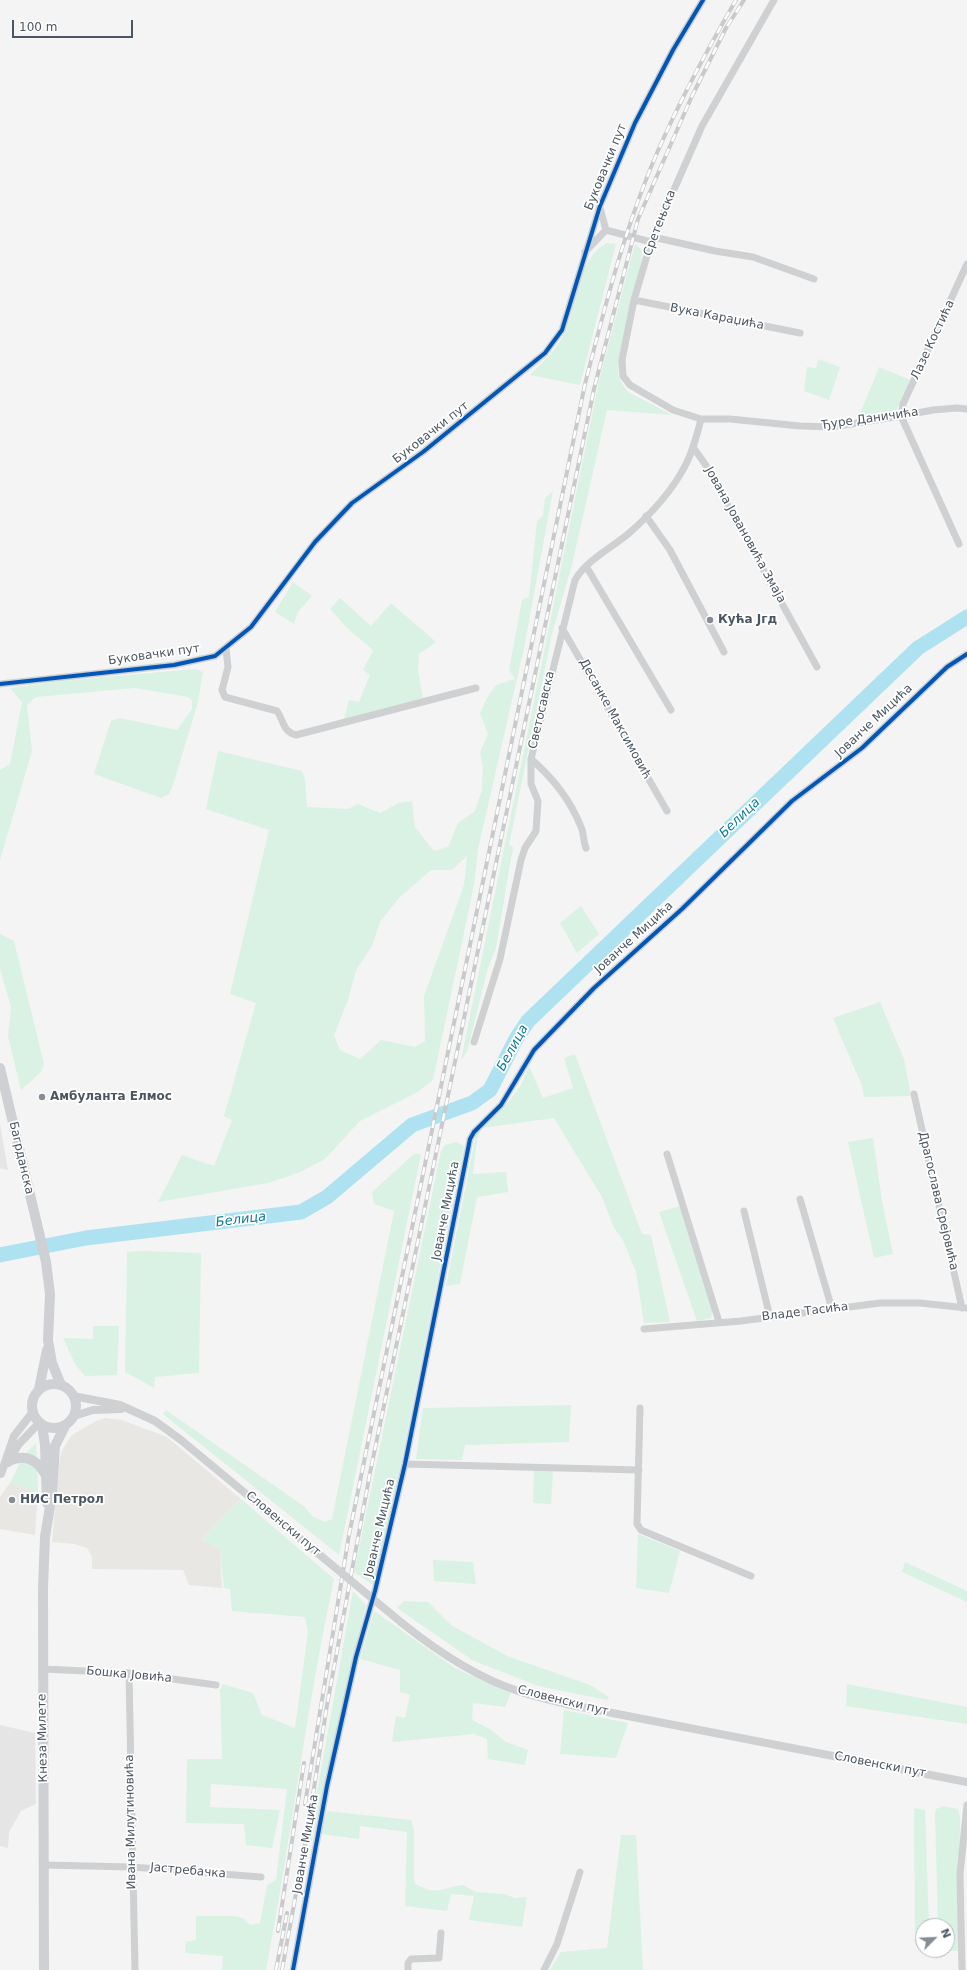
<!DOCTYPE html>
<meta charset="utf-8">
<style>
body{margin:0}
#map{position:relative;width:967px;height:1970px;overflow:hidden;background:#f4f4f4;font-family:"DejaVu Sans",sans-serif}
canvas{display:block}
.north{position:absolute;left:915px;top:1918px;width:40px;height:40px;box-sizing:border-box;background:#fff;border:1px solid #b7bbc0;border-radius:50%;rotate:66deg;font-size:11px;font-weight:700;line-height:16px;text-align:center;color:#4a5661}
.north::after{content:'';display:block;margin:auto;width:14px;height:18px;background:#868d94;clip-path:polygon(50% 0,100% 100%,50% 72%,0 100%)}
.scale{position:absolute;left:12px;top:20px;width:121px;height:18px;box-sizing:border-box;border:2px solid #4a5661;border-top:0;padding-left:5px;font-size:12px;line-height:14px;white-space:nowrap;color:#4a5661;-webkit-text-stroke:3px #fff;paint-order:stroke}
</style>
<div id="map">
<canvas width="967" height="1970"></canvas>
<div class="north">N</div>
<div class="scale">100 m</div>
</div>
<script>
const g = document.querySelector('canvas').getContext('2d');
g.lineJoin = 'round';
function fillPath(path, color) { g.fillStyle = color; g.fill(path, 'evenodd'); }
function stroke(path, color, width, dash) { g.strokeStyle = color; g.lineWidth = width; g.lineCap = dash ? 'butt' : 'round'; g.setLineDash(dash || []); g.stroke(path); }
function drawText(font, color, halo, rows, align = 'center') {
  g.font = font + ' "DejaVu Sans",sans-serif'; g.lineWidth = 3.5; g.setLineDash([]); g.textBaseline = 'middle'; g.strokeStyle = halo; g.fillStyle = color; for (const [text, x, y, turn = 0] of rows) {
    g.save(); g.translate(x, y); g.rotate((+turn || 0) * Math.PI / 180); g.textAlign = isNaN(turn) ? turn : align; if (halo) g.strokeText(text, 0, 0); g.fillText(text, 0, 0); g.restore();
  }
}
fillPath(new Path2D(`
 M105,1418L122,1420L167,1437L241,1499L202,1539L220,1549L222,1588L189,1585L183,1570L92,1569V1557L87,1548L74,1544L52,1542L59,1463L62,1450L72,1435L96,1421Z
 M10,1483L38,1492L35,1535L0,1529V1497Z`), '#e8e7e3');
fillPath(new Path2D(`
 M0,1124L8,1170L0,1168Z
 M0,1725L35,1733L36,1804L21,1811L9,1832L8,1848L0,1846Z`), '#e6e5e6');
fillPath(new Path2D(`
 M607,243L616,244L580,385L530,375C542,363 554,352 562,338C579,308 574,260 607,243Z
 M635,244L642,250V258L620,356L618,374L622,384L628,392L672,415L607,410L572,565L552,634L509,845L513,847L496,948L488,968L467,1052L461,1060L599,381Z
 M818,359L840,367L829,400L804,391L807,367L816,368Z
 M879,367L910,380L895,413L858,419Z
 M553,491L524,648L478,849L474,885L433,1080L416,1093L360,1121L325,1159L298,1173L268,1183L158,1202L182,1155L214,1166L232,1120L224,1116L256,1003L230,994L269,830L206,809L218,751L302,771L305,779L307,807L348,809L358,804L380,813L399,803L412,801L415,827L434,851L448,847L458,823L475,811L482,790L483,767L480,752L488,734L480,713L487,698L496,685L515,679L509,670L522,600L529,597L537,521L543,515L545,498ZM467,856L464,885L424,996L425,1041L415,1047L381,1040L360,1059L340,1050L334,1035L348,1000L356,970L372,946L380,922L398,899L431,870H452Z
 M293,582L312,596L298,612L294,624L275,612Z
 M340,598L371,626L391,603L436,642L419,654L418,671L423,698L344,719L349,700L359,702L370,675L363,670L373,650L347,628L330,609Z
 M195,669L203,672L198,702L173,785L169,794L161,798L94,774L111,721L120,718L177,730L192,709V701L188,697L135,688L36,697L27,705L32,751L0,860V770L10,764L22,702L10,688L61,681Z
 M581,906L599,934L577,953L560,923Z
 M0,934L14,941L44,1064L41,1072L21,1090L8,1036L11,1007L0,969Z
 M880,1002L904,1059L911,1096L864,1097L862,1086L833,1018Z
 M575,1054L642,1234L651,1235L670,1322L644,1323L636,1272L623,1240L614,1228L602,1197L554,1118L482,1128L477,1139L473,1174L506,1172L508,1192L477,1197L460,1284L446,1286L476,1134L511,1099L521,1085L529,1066L543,1098L573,1088L564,1058Z
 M873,1138L882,1201L893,1254L874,1258L848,1142Z
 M456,1142L464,1146L399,1473L373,1585L354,1572L441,1151L445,1145Z
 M414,1154H421L339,1555L163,1414L166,1410L305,1507L312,1516L325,1522L332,1519L394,1211L374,1204L372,1192Z
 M680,1206L713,1309L711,1318L697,1321L659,1212Z
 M140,1251L201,1253L199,1373L155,1377L154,1388L125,1372L127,1252Z
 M93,1326H119L117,1375L85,1376L75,1364L63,1338L93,1339Z
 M571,1405L569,1442L465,1445L462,1460L416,1459L423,1408Z
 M36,1443L38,1492L10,1483L24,1455Z
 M534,1470L553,1471L551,1504L533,1503Z
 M241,1499L334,1579C306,1708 291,1840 266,1970H222L223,1956L185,1953L186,1942L196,1940V1916H234L243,1918L250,1925L260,1923L267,1885L276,1880L287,1789L211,1784L210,1807L280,1810L272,1848L246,1845L244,1824L186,1823L187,1759H222L220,1690L223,1684L253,1693L262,1715L295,1728L308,1632L305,1617L232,1611L230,1589L224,1588L220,1549L202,1539Z
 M638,1534L680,1551L669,1593L636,1588Z
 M433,1560L473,1562L476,1584L434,1581Z
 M905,1562L967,1591V1602L902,1572Z
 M353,1591L366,1605L340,1714L312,1841L308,1842Z
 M404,1601L428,1602L451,1625L507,1656L590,1685L609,1697L607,1700L538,1686L472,1660L397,1608Z
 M374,1611L455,1668L511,1693L505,1707L473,1703L472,1720L490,1729L506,1742L528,1750L525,1765L488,1759L487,1739L474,1734L392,1742L396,1716L405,1718L410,1695L400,1692V1670L360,1659Z
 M847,1684L967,1707V1724L846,1706Z
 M564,1710L628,1723L616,1758L560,1754Z
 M944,1806L958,1809L960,1818L958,1951L943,1950H947V1926H938L935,1813L936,1809Z
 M914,1808L925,1810L929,1926H923V1944H915Z
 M327,1811L411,1820L414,1830V1883C438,1897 439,1888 463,1885L476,1892L504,1894L515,1898L527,1897L522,1927L469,1920L474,1896L451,1894L447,1911L405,1906L407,1832L360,1826L359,1839L321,1834Z
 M621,1835H636L643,1970H550L561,1952L607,1948Z`), '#d9f2e3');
stroke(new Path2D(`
 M0,1255L86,1238L301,1212L327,1197L412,1125L472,1103L490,1090L516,1039L528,1021L918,648L967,617`), '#aee2f0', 15);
stroke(new Path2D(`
 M774,0L702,126L651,242L634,300L622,360L623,376L630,385L673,410L701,419H730L800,426L832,427L901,416L933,410L957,408L967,409
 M606,230L651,242
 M653,237L715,251L753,257L814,279
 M585,252L606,230L600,208
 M634,300L800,333
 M693,447L705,464L817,667
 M646,516L670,550L724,652
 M959,544L901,416L903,404L967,264
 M586,566L671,710
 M562,628L667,811
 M226,649L228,667L222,690L225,697L277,711C284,721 283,732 296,735L476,688
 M0,684L174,665L215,656L251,627L315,542L352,503L423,452L545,353L562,330L600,206L635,123L673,50L703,0
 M531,759C553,778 570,799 581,827C584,833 583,841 586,848
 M474,1042L500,959L521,860L525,848L536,831L538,801L531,784V759L575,580C587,560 610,549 628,534C650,515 672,491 685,466C693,451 697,435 701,419
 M914,1094L962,1308
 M667,1154L719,1322
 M800,1199L832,1309
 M744,1211L770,1317
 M644,1329L741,1321L880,1303H920L967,1308
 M640,1408L637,1524L641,1530L751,1576
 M405,1464L639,1470
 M42,1669L129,1673L216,1685
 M129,1673L135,1970
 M44,1865L132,1867L261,1877
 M293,1970L327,1786L356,1657L375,1591L405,1464L470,1139L474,1132L501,1105L534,1050L594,988L682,909L792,801L862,748L947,667L967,654
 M408,1970V1963L411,1959L439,1958L441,1933
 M544,1970L557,1944L580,1872
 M962,1970L960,1874L967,1805`), '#ced0d2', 7);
stroke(new Path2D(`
 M73,1396L120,1405L155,1421L181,1440L280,1522
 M74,1416L93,1410L121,1409
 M8,1463L18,1445L39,1423
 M1,1474L14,1436L32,1413
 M402,1623C438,1652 477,1678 521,1692C536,1697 551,1700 566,1704L967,1782`), '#ced0d2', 8);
stroke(new Path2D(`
 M0,1068L46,1262L50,1294L48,1340L52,1363L61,1385
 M32 1406a22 22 0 1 1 44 0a22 22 0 1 1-44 0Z
 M39,1389L47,1350
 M42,1425L45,1445L47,1503
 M9,1461C26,1453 38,1460 46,1476
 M44,1970L43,1588L45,1537L52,1494L55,1446L65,1426`), '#ced0d4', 10);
const rail = new Path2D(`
 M305,1804L349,1535L585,384C605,306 625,227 657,153C680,100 707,50 736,0
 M278,1931L304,1763
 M276,1970L287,1913
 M282,1970L307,1833L327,1705L370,1473L594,389L638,219L692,96L726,28L744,0`);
stroke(rail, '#c9cacc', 4);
stroke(rail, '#fff', 2.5, [8]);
stroke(new Path2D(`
 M280,1522L402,1623`), '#ced0d2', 8);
stroke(new Path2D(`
 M0,684L174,665L215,656L251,627L315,542L352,503L423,452L545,353L562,330L600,206L635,123L673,50L703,0
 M293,1970L327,1786L356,1657L375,1591L405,1464L470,1139L474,1132L501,1105L534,1050L594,988L682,909L792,801L862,748L947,667L967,654`), '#0057b8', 4);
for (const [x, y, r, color] of [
 [710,620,4,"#868d94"],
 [42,1097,4,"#868d94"],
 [12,1500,4,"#868d94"]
]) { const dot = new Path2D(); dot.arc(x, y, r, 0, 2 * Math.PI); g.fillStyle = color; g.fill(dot); stroke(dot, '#fff', 1.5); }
drawText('12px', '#4a5661', '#fff', [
 ["Буковачки пут",606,167,-68],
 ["Сретењска",660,223,-69],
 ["Вука Караџића",717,317,11],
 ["Лазе Костића",933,340,-65],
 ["Ђуре Даничића",870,419,-8],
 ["Буковачки пут",431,433,-38],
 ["Јована Јовановића Змаја",745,535,61],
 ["Буковачки пут",154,655,-8],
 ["Светосавска",542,710,-77],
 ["Десанке Максимовић",615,719,61],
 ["Јованче Мицића",874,721,-43],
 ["Јованче Мицића",634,938,-42],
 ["Багрданска",21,1158,77],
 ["Драгослава Срејовића",938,1201,77],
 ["Јованче Мицића",446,1211,-79],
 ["Владе Тасића",805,1312,-7],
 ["Словенски пут",283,1524,40],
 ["Јованче Мицића",380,1528,-77],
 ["Бошка Јовића",129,1675,5],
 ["Словенски пут",563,1701,14],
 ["Кнеза Милете",43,1738,-91],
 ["Словенски пут",880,1765,11],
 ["Ивана Милутиновића",131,1822,-91],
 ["Јованче Мицића",306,1844,-80],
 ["Јастребачка",188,1871,5]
]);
drawText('bold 12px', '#4a5661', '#fff', [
 ["Кућа Јгд",718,620],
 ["Амбуланта Елмос",50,1097],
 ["НИС Петрол",20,1500]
], 'left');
drawText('italic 13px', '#0c7c9b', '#fff', [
 ["Белица",740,818,-44],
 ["Белица",513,1048,-61],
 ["Белица",241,1220,-7]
]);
</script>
